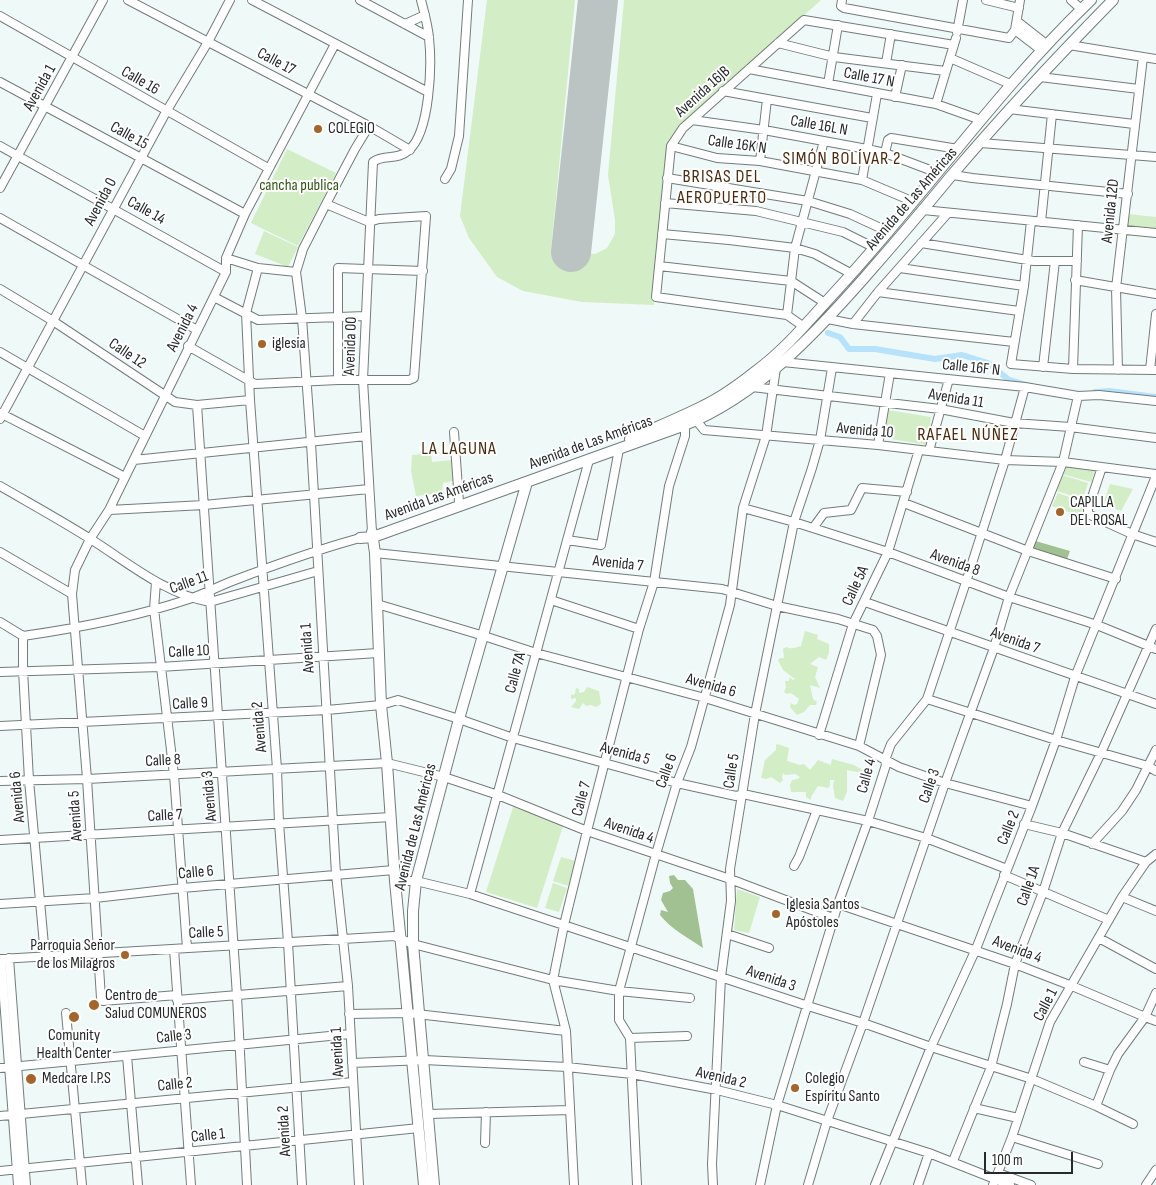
<!DOCTYPE html>
<meta charset="utf-8">
<style>
body{margin:0}
#map{position:relative;width:1156px;height:1185px;overflow:hidden;background:#effaf8;font-family:"Sofia Sans Condensed",sans-serif}
canvas{display:block}
.scale{position:absolute;left:984px;top:1152px;width:89px;height:22px;box-sizing:border-box;border:2px solid #262a2a;border-top:0;padding-left:6px;font-size:15px;line-height:18px;white-space:nowrap;color:#262a2a;-webkit-text-stroke:4px #fff;paint-order:stroke}
</style>
<div id="map">
<canvas width="1156" height="1185"></canvas>
<div class="scale">100 m</div>
</div>
<script>
const g = document.querySelector('canvas').getContext('2d');
g.lineJoin = 'round';
function fillPath(path, color) { g.fillStyle = color; g.fill(path, 'evenodd'); }
function stroke(path, color, width, dash) { g.strokeStyle = color; g.lineWidth = width; g.lineCap = dash ? 'butt' : 'round'; g.setLineDash(dash || []); g.stroke(path); }
function drawText(font, color, halo, rows, align = 'center') {
  g.font = font + ' "Sofia Sans Condensed",sans-serif'; g.lineWidth = 4; g.setLineDash([]); g.textBaseline = 'middle'; g.strokeStyle = halo; g.fillStyle = color; for (const [text, x, y, turn = 0] of rows) {
    g.save(); g.translate(x, y); g.rotate((+turn || 0) * Math.PI / 180); g.textAlign = isNaN(turn) ? turn : align; if (halo) g.strokeText(text, 0, 0); g.fillText(text, 0, 0); g.restore();
  }
}
fillPath(new Path2D(`
 M487,0H575L551,250L595,254L607,248L615,234V220L608,175L624,0H821L713,98L670,146L654,305L582,302L523,291L497,277L469,238L460,216Z
 M287,149L336,173L298,246L251,223Z
 M1128,214L1156,217V229L1126,227Z
 M264,231L298,247L288,267L255,254Z
 M888,410L931,417L927,445L885,438Z
 M431,453L432,462L452,460L453,481L443,483L442,493L416,496L411,471L412,455Z
 M1064,464L1096,468L1091,482L1062,474Z
 M1062,475L1088,483L1083,499L1057,491Z
 M1110,484L1133,489L1121,511L1103,504Z
 M1058,493L1083,502L1081,517L1052,506Z
 M805,631L818,635L817,639L829,644V653L826,660L819,657L810,664L818,667L815,677L820,688L810,685L813,699L817,702L816,705H810L804,712L797,715L790,707L791,703L794,705L797,704L799,699L791,693L787,694L784,692L786,687L785,681H789L790,677L793,680L795,679L783,670L778,660L780,658H784L783,649L786,647C793,650 795,647 801,646Z
 M587,687L599,691L601,704L596,707L591,705L586,706L583,703L579,709L571,707L576,701V698L571,699V695L575,694L576,688L579,689V693L584,692Z
 M777,744L789,748L787,761L800,765L804,764L810,770L818,760L831,765L832,759L854,765L864,771L862,773L847,770V792L843,801L835,798L833,786L834,780H830V786L828,788L818,786L811,797V800L806,797V792H791L790,785L792,780L798,779L800,777L795,774L785,775L783,773L782,777L783,780L780,783L771,777L766,779L761,778L765,760L776,750V745Z
 M513,807L564,823L537,908L486,892Z
 M561,857L576,861L568,886L553,881Z
 M553,883L567,888L559,912L545,908Z
 M737,889L760,897L749,933L734,930Z`), '#d3edc6');
fillPath(new Path2D(`
 M1032,540L1070,551L1066,562L1029,550Z
 M674,875L678,880H685L693,889L703,948C688,938 671,929 660,915L661,910L668,912L661,900L663,893L670,891L673,888L670,883L669,876Z`), '#a2c192');
stroke(new Path2D(`
 M828,333L840,337L849,349H875L935,359L962,355L988,363L1009,380L1026,385
 M1095,392L1109,391L1156,397`), '#b6e2fc', 6);
stroke(new Path2D(`
 M571,252L598,0`), '#bbc4c3', 40);
const minor = new Path2D(`
 M128,0L369,126L410,150
 M252,0L428,92
 M360,0L429,37
 M842,0L841,6L844,8L1009,38L1015,30L1020,0
 M986,0L1019,8
 M1071,0L1081,9
 M0,16L268,168
 M1018,22L1046,44
 M405,24L425,15
 M1015,30L1041,50
 M957,32L963,0
 M778,43L834,57L945,71
 M1069,45L1156,59
 M950,58L1010,84
 M886,63L891,34
 M749,69L936,104L981,120
 M1040,77L1139,89
 M0,82L245,214
 M828,84L838,25
 M723,91L872,118
 M895,97L902,65
 M936,104L956,38
 M1009,109L1134,124
 M692,120L764,130L867,149L885,153L938,173
 M981,143L1156,157
 M0,146L226,272
 M671,146L717,158L760,161L862,180L914,202
 M885,153L888,140L891,138L958,149
 M760,161L767,99
 M953,175L972,178L1128,194
 M667,178L808,201L850,214L889,232
 M445,179L451,169L459,136L468,0
 M862,180L877,94
 M0,188L103,0
 M665,203L756,211L843,232L875,248
 M923,210L1156,233
 M0,218L197,330
 M1031,221L1024,286L1011,364L1073,369L1156,370
 M1041,222L1052,114
 M662,234L729,240L795,248L815,254L852,274
 M921,243L1034,261H1077
 M226,258L258,268L296,272
 M659,266L791,281L825,303
 M258,268L246,313L250,400L277,769L279,823L288,942L302,1185
 M900,268L1024,286
 M1075,280L1156,294
 M0,289L53,321L175,402L197,405L250,400
 M878,292L1019,311
 M214,297L258,320L365,316
 M787,315L795,248L824,141
 M828,319L853,324L1014,342
 M853,324L878,292L948,213
 M804,327L787,315L656,297L671,146L683,128L692,120L804,20L954,45
 M188,346L255,384L338,380H409L414,378L426,216L379,219L369,222L326,204
 M0,352L145,436
 M783,362L1025,387L1078,396L1099,395L1156,401
 M1043,367L1055,261
 M1073,369L1078,225
 M1118,370L1116,288L1143,57
 M1150,370L1156,314
 M338,380V268L423,271
 M752,387L940,409L1014,423L1070,427L1156,438
 M197,405L237,996L247,1185
 M0,413L125,477
 M0,419L166,112L208,42L230,0
 M696,420L704,430L878,445L1005,460L1063,462L1156,474
 M454,432L459,502
 M878,445L890,373
 M929,451L949,379
 M134,460L366,436
 M1102,467L1088,509V514L1132,534L1156,542
 M0,486C31,504 62,521 92,540C130,564 165,594 210,602L318,571
 M904,503L1028,551L1116,579
 M743,508L794,522L888,552L1009,597L1097,625L1156,649
 M109,510L204,505L369,489
 M813,528L824,513L851,510L862,488L907,492
 M372,532L363,380L373,162C383,154 397,161 409,150C430,132 432,65 429,38C428,25 424,12 421,0
 M567,540L601,545L619,449
 M0,552L72,594
 M375,553L722,589L777,606L838,619L873,630L877,636L881,655L859,746
 M156,582L154,609L174,775L187,948
 M551,600L639,629
 M865,602L1156,704
 M377,604L484,636L536,653L705,698L859,746L899,767L945,783L1032,806
 M0,622L23,636
 M23,636C79,628 135,617 189,599C204,594 219,586 235,580C277,564 316,550 360,538
 M23,636V670L29,780L45,956
 M0,672L160,667L378,653
 M927,699L1056,740L1148,766L1156,771
 M0,726L327,710L381,705L398,700L459,719L513,738L677,783L736,796L743,794L868,821L926,838L1007,869
 M819,735L853,624L888,552L919,450
 M0,781L87,779L387,763L444,777L498,795L587,831L730,879L833,918
 M1024,824L1062,833L1146,862
 M0,840L391,817
 M1092,844L1122,811L1136,790L1156,750
 M794,866L799,857L817,810
 M1004,875L1109,920
 M395,881H416L470,894L808,1006L863,1023L931,1047L1032,1079L1096,1106L1133,1124
 M470,894L589,460
 M1122,897L1156,911
 M0,904L95,898L182,888L394,870
 M838,904L1015,964L1072,986L1145,1017L1156,1021
 M727,934L769,948
 M1099,938L1156,969
 M174,949L191,1185
 M9,958L26,1185
 M0,959L394,936L413,944L553,980L619,991L690,998
 M1,959L18,1185
 M177,995L103,1001L101,998L87,779L72,594L75,570L90,539L109,510L226,272V258L245,214L335,44
 M177,1000L348,986
 M66,1013L82,1185
 M349,1014L408,1013L566,1031
 M630,1038L687,1036
 M127,1056L138,1185
 M1084,1062L1110,1070
 M352,1063L424,1060L567,1067L632,1074L717,1090L777,1105L929,1153L1010,1185
 M0,1068L350,1034
 M1096,1106L1110,1070L1118,1054L1145,1017L1156,993
 M974,1108L1018,1118
 M429,1114L569,1110
 M0,1116L353,1082
 M1012,1137L1098,1164
 M485,1143L486,1112
 M953,1161L991,1067L1007,1004L1015,964L1043,892L1062,833L1101,753L1156,629
 M0,1171L419,1128
 M998,1173L1031,1185
 M359,1185L348,986L336,874L311,443L302,318L296,272L303,249L326,204L355,149L369,126
 M574,1185L566,1031L553,980L564,925L587,831L639,629L654,582L669,486L685,436V425
 M637,1185L630,1038L619,1020V991L656,854L677,783L691,747L730,605L743,508L766,436L776,368
 M713,1185L712,1164L721,977L731,901L730,869L755,714L777,606L794,522L812,468L820,440L832,368
 M760,1185L777,1105L838,904L868,821L886,765L885,760L891,744L927,699L966,582L1005,460L1025,387
 M808,1185L827,1121L863,1023L945,783L994,648L1009,597L1063,462L1078,396
 M875,1185L931,1047L976,949L1032,806L1056,740L1075,677L1156,476
 M918,1185L929,1153
 M993,1185L1012,1137L1050,1022L1122,897L1146,862L1156,854
 M1146,1185L1156,1170`);
const major = new Path2D(`
 M630,439C654,428 679,418 703,406C720,398 741,383 756,371C787,348 811,318 836,291C924,196 998,89 1091,0
 M372,532L375,553L381,705L387,763L395,881L424,1185
 M360,538L373,537L685,425C758,395 813,336 865,277C894,244 923,210 951,176C1003,115 1057,57 1113,0
 M434,1185L413,944V911L416,881L459,719L527,482`);
stroke(minor, '#737c7b', 10);
stroke(major, '#737c7b', 12);
stroke(minor, '#fff', 8);
stroke(major, '#fff', 10);
for (const [x, y, r, color] of [
 [318,129,5,"#a3652b"],
 [262,344,5,"#a3652b"],
 [1060,512,5,"#a3652b"],
 [776,914,5,"#a3652b"],
 [125,955,5,"#a3652b"],
 [94,1005,6,"#a3652b"],
 [74,1017,6,"#a3652b"],
 [31,1079,6,"#a3652b"],
 [795,1088,5,"#a3652b"]
]) { const dot = new Path2D(); dot.arc(x, y, r, 0, 2 * Math.PI); g.fillStyle = color; g.fill(dot); stroke(dot, '#fff', 2); }
drawText('16px', '#262a2a', '#fff', [
 ["Calle 17",276,62,28],
 ["Calle 17 N",869,78,11],
 ["Calle 16",140,81,30],
 ["Avenida 1",40,88,-61],
 ["Avenida 16JB",703,92,-42],
 ["Calle 16L N",819,126,10],
 ["Calle 15",129,136,29],
 ["Calle 16K N",737,145,8],
 ["Avenida de Las Américas",912,199,-49],
 ["Avenida 0",101,202,-62],
 ["Calle 14",146,211,29],
 ["Avenida 12D",1111,211,-84],
 ["Avenida 4",183,328,-63],
 ["Avenida 00",351,346,-88],
 ["Calle 12",127,354,34],
 ["Calle 16F N",971,368,6],
 ["Avenida 11",956,399,9],
 ["Avenida 10",865,431,5],
 ["Avenida de Las Américas",591,443,-20],
 ["Avenida Las Américas",439,497,-20],
 ["Avenida 8",955,563,20],
 ["Avenida 7",618,564,6],
 ["Calle 11",189,583,-20],
 ["Calle 5A",856,586,-65],
 ["Avenida 7",1015,641,20],
 ["Avenida 1",308,648,-94],
 ["Calle 10",189,652,-3],
 ["Calle 7A",516,673,-75],
 ["Avenida 6",711,686,16],
 ["Calle 9",190,704,-3],
 ["Avenida 2",260,727,-95],
 ["Avenida 5",625,754,15],
 ["Calle 8",163,761,-3],
 ["Calle 6",667,771,-70],
 ["Calle 5",732,771,-81],
 ["Calle 4",867,776,-75],
 ["Calle 3",930,786,-71],
 ["Avenida 3",210,796,-95],
 ["Avenida 6",18,797,-95],
 ["Calle 7",582,799,-75],
 ["Avenida 5",76,816,-94],
 ["Calle 7",165,816,-3],
 ["Avenida de Las Américas",416,827,-76],
 ["Calle 2",1009,828,-68],
 ["Avenida 4",629,831,19],
 ["Calle 6",196,873,-5],
 ["Calle 1A",1029,886,-71],
 ["Calle 5",206,933,-3],
 ["Avenida 4",1017,950,21],
 ["Avenida 3",771,979,19],
 ["Calle 1",1046,1005,-63],
 ["Calle 3",174,1037,-6],
 ["Avenida 1",338,1052,-93],
 ["Avenida 2",721,1078,13],
 ["Calle 2",175,1085,-6],
 ["Avenida 2",285,1131,-93],
 ["Calle 1",208,1136,-6]
]);
drawText('16px', '#262a2a', '#fff', [
 ["COLEGIO",328,129],
 ["iglesia",272,344],
 ["CAPILLA",1070,503],
 ["DEL ROSAL",1070,521],
 ["Iglesia Santos",786,905],
 ["Apóstoles",786,923],
 ["Parroquia Señor",115,946,"right"],
 ["de los Milagros",115,964,"right"],
 ["Centro de",105,996],
 ["Salud COMUNEROS",105,1014],
 ["Comunity",74,1036,"center"],
 ["Health Center",74,1054,"center"],
 ["Medcare I.P.S",42,1079],
 ["Colegio",805,1079],
 ["Espíritu Santo",805,1097]
], 'left');
drawText('16px', '#315716', '#fff', [
 ["cancha publica",299,186]
]);
g.letterSpacing = '1px';
drawText('18px', '#482a0f', '#fff', [
 ["SIMÓN BOLÍVAR 2",842,159],
 ["BRISAS DEL",722,177],
 ["AEROPUERTO",722,198],
 ["RAFAEL NÚÑEZ",968,435],
 ["LA LAGUNA",459,449]
]);
g.letterSpacing = '0px';
</script>
